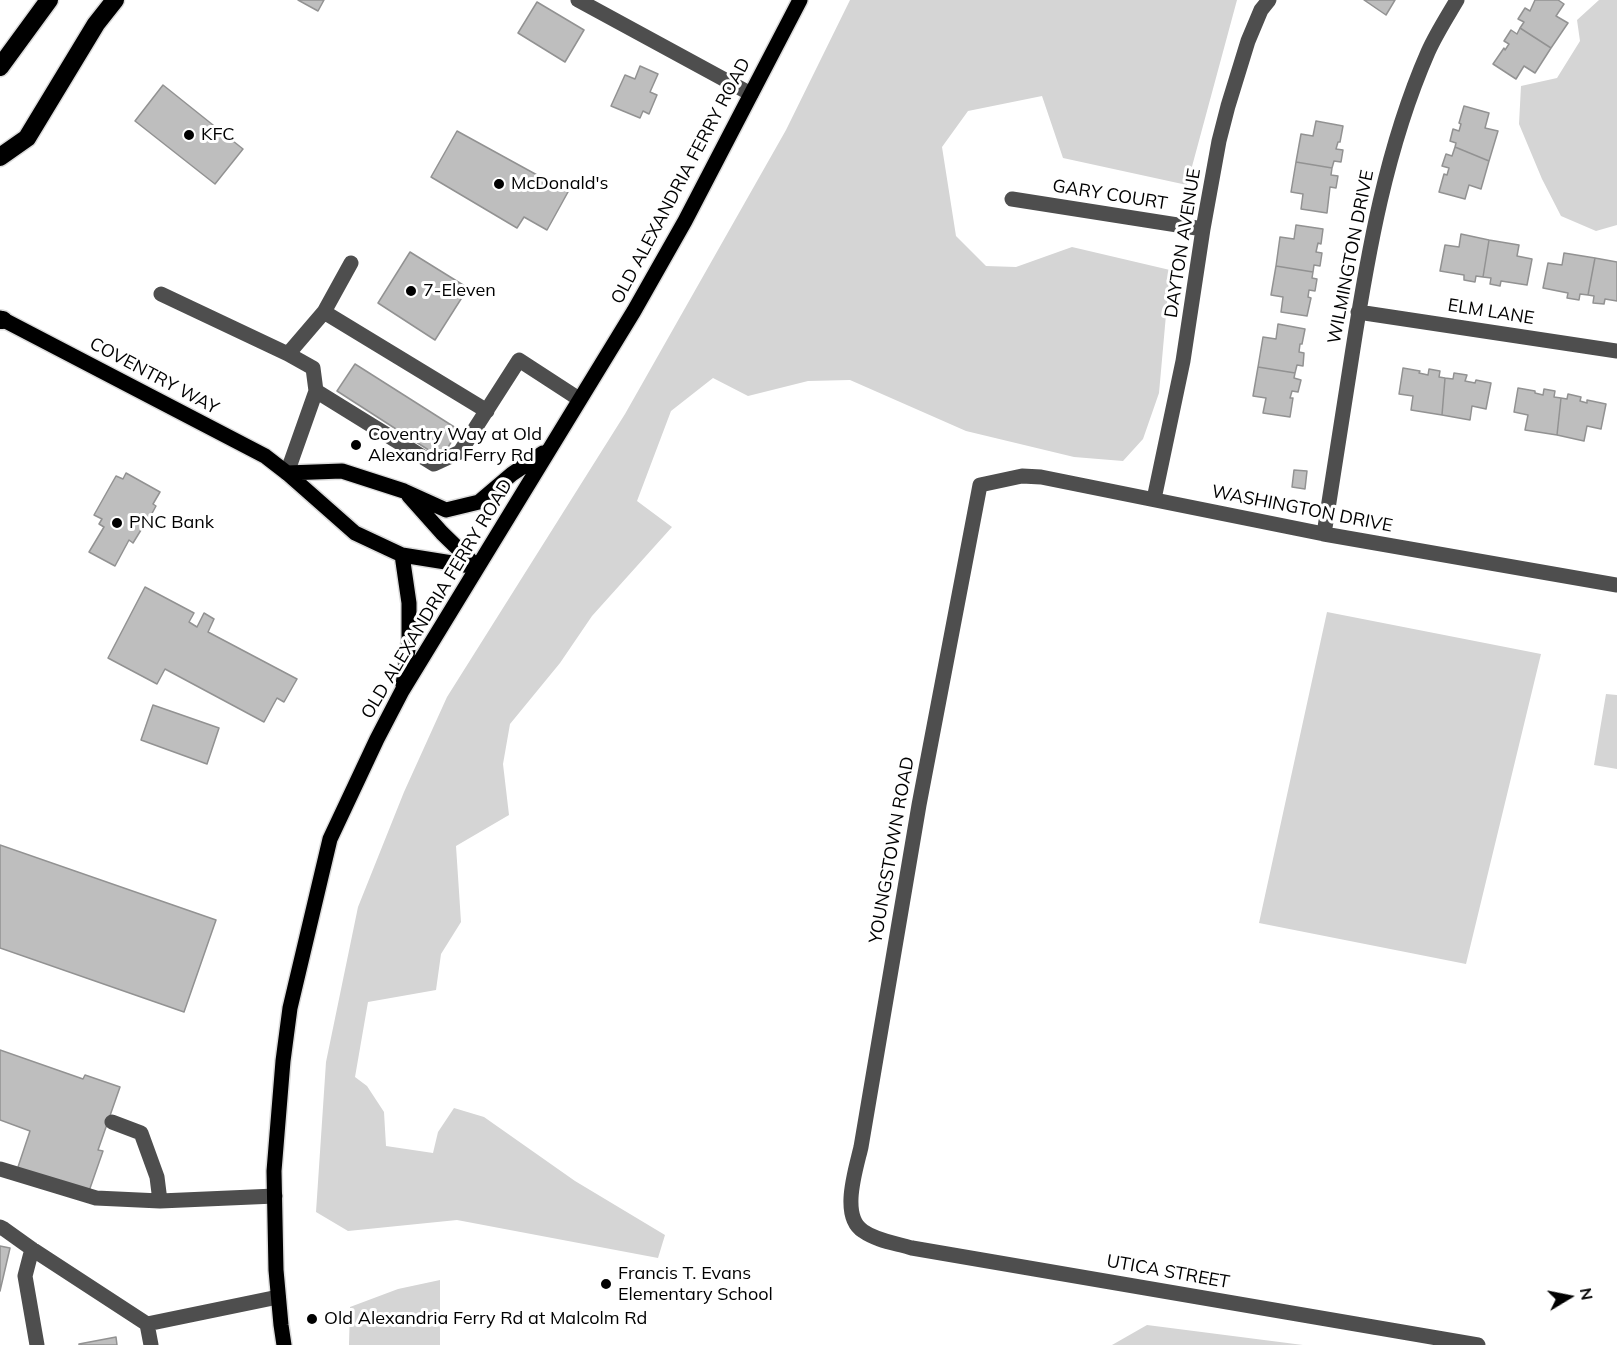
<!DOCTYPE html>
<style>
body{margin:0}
#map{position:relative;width:1617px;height:1345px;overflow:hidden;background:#fff;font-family:Mulish,sans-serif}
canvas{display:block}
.north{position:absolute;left:1539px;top:1267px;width:60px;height:60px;-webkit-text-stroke:4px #fff;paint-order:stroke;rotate:80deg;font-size:16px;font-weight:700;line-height:24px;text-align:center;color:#000}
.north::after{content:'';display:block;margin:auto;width:21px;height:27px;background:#000;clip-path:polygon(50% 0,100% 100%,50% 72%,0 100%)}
</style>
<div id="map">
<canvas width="1617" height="1345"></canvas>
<div class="north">N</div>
</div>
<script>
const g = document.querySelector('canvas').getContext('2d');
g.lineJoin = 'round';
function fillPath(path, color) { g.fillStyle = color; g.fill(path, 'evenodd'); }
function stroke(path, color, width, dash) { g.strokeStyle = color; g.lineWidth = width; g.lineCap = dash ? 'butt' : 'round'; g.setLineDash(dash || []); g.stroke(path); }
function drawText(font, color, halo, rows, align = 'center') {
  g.font = font + ' Mulish,sans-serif'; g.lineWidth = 6; g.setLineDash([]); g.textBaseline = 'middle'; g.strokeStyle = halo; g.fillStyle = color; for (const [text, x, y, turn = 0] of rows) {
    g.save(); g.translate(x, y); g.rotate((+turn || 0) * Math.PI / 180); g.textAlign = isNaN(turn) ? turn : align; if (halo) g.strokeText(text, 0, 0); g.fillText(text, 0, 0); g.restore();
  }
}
fillPath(new Path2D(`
 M850,0H1237L1187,185L1063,158L1042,96L968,111L942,147L956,236L986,266L1016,267L1072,247L1170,270L1159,393L1143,439L1123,461L1074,457L966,431L850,380L808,381L748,396L713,378L671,411L637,501L672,527L592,616L560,663L510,724L503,764L509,815L456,846L461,922L441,954L436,990L368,1002L355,1077L367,1086L384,1112L386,1146L433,1153L438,1132L454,1108L484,1117L575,1181L665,1235L658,1258L457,1220L348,1231L316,1212L326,1062L358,907L404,792L447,697L625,414L786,130Z
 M1599,0H1617V225L1596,231L1561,216L1542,179L1519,124L1521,86L1557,78L1580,41L1577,20Z
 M1327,612L1541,654L1466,964L1259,923Z
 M1606,694L1617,695V769L1594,765Z
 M440,1280V1345H349L350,1307L398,1289Z
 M1147,1325L1303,1345H1112Z`), '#d5d5d5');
const building = new Path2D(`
 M298,0H324L318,11Z
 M1364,0H1395L1386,15Z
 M1535,0H1558L1564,4L1556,16L1568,23L1551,48L1520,28L1524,22L1518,19L1525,8L1530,11Z
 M537,2L584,30L565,62L518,33Z
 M1520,28L1551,48L1535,73L1524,66L1516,79L1493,64L1504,48L1505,50L1509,44L1504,41L1511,30L1517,34Z
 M640,66L658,74L650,92L657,95L649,114L643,111L640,118L611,106L625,75L635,79Z
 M163,85L243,149L215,184L135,121Z
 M1464,106L1489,113L1485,128L1498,131L1489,161L1455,147L1456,143L1450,141L1453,129L1459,131L1461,124L1459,123Z
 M1316,121L1343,126L1340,142H1338L1336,149L1343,150L1341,162L1334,161L1332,168L1296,162L1301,134L1313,136Z
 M457,131L568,192L547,230L524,217L517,228L431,177Z
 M1455,147L1489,161L1481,189L1469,185L1465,199L1439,192L1444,174L1447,175L1449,168L1442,166L1446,154L1452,156Z
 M1296,162L1332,168L1331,175L1338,176L1336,188L1330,187L1327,213L1301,209L1303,194L1291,192Z
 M1296,225L1323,229L1321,244L1318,243L1316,252L1322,253L1320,266L1314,265L1313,272L1276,266L1280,237L1294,239Z
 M1461,234L1489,240L1483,277L1476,276L1475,282L1464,280V275L1440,271L1445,245L1459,247Z
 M1489,240L1519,245L1517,256L1532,259L1527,285L1501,281L1500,286L1490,284L1491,278L1483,277Z
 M410,252L468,288L435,340L378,303Z
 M1564,253L1595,258L1588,295L1580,294L1579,300L1567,298L1568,293L1543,288L1548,263L1562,265Z
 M1595,258L1617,262V301L1605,299L1604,304L1593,303L1594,296L1588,295Z
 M1276,266L1313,272L1312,278L1317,279L1315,291L1309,290L1308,297L1311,298L1307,316L1281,312L1283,297L1271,295Z
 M1278,324L1305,329L1302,344H1300L1299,352L1304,353L1303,366L1297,365L1295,373L1258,367L1263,337L1276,339Z
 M355,364L459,430L441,458L337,391Z
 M1258,367L1295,373L1294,378L1301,380L1298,392L1292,391L1290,398H1293L1290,417L1263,413L1266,398L1253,396Z
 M1403,368L1420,371L1419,373L1428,375L1429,369L1440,371L1439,377L1445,378L1442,415L1411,410L1413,396L1399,394Z
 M1454,373L1467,375L1465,381L1475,383L1476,380L1491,383L1486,409L1472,406L1470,420L1442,415L1445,378L1453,379Z
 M1518,388L1535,391V393L1543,395L1544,389L1555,391L1554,397L1561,398L1557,435L1525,430L1528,415L1514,412Z
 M1568,394L1581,397L1580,401L1587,403V400L1606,404L1601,429L1587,426L1584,441L1557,435L1561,398L1567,399Z
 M1294,470L1307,471L1305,489L1292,487Z
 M126,473L160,492L153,504L156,506L143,530H141L133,543L129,540L115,566L89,552L104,527L99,524L102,519L94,515L116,476L123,479Z
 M145,587L194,613L189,622L197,627L204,613L214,619L208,632L297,679L284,702L277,698L264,722L165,669L157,684L108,658Z
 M153,705L219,728L207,764L141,740Z
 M0,845L216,920L184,1012L0,948Z
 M0,1050L83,1079L85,1075L120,1087L98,1150L103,1151L88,1194L17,1170L30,1131L0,1120Z
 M0,1246L10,1248L0,1291Z
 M116,1337L117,1345H79V1344Z`);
fillPath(building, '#bebebe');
stroke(building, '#929292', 1.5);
const major = new Path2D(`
 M0,318L265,456L287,473L355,533L402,555L477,567
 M287,473L342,471L404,491L446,510L479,502L512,474L543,453
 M409,496L442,533L477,567
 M402,555L409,603V642L403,685
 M284,1345L281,1325L276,1270L274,1171L283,1061L290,1008L330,839L377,739L402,691L634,311L685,221L800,0`);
const highway = new Path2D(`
 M0,67L49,0
 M0,157L27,138L96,24L115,0
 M0,320H3`);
stroke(major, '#dbdbdb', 18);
stroke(highway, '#dbdbdb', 21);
stroke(new Path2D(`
 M578,0L751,94
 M1012,199L1203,229
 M161,294L288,354L313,368L316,391L434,464L460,452L519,360L579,399
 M324,312L351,263
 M1358,312L1617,351
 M288,354L324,312L487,411
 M287,473L316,391
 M1154,499L1183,361L1203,229L1219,141L1228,106L1248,41L1261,10L1269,0
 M1324,534C1333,474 1343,415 1352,355C1368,252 1386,148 1428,52C1436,34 1447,17 1457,0
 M112,1122L141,1133L157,1177L160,1201
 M0,1169L96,1198L160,1201L275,1196
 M0,1227L4,1229L32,1249L147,1324
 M32,1249L25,1276L37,1345
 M151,1345L147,1324L278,1297
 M1478,1345L912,1248C896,1243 877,1241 863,1231C840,1216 856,1169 861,1147L919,805L980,485L1022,476L1041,477L1324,534L1617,585`), '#4e4e4e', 15);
stroke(major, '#000', 15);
stroke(highway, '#000', 18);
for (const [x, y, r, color] of [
 [189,135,6,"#000"],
 [499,184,6,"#000"],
 [411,291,6,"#000"],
 [356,445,6,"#000"],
 [117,523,6,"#000"],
 [606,1284,6,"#000"],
 [312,1319,6,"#000"]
]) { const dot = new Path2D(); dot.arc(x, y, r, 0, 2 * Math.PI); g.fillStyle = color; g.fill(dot); stroke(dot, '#fff', 2); }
drawText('18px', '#000', '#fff', [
 ["KFC",201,135],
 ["McDonald's",511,184],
 ["7-Eleven",423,291],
 ["Coventry Way at Old",368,435],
 ["Alexandria Ferry Rd",368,456],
 ["PNC Bank",129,523],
 ["Francis T. Evans",618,1274],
 ["Elementary School",618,1295],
 ["Old Alexandria Ferry Rd at Malcolm Rd",324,1319]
], 'left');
drawText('18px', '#000', '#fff', [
 ["OLD ALEXANDRIA FERRY ROAD",681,181,-62],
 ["GARY COURT",1110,195,9],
 ["DAYTON AVENUE",1183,243,-81],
 ["WILMINGTON DRIVE",1351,257,-79],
 ["ELM LANE",1491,312,9],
 ["COVENTRY WAY",154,376,28],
 ["WASHINGTON DRIVE",1302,509,11],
 ["OLD ALEXANDRIA FERRY ROAD",437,599,-59],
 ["YOUNGSTOWN ROAD",892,850,-80],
 ["UTICA STREET",1168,1272,10]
]);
</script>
